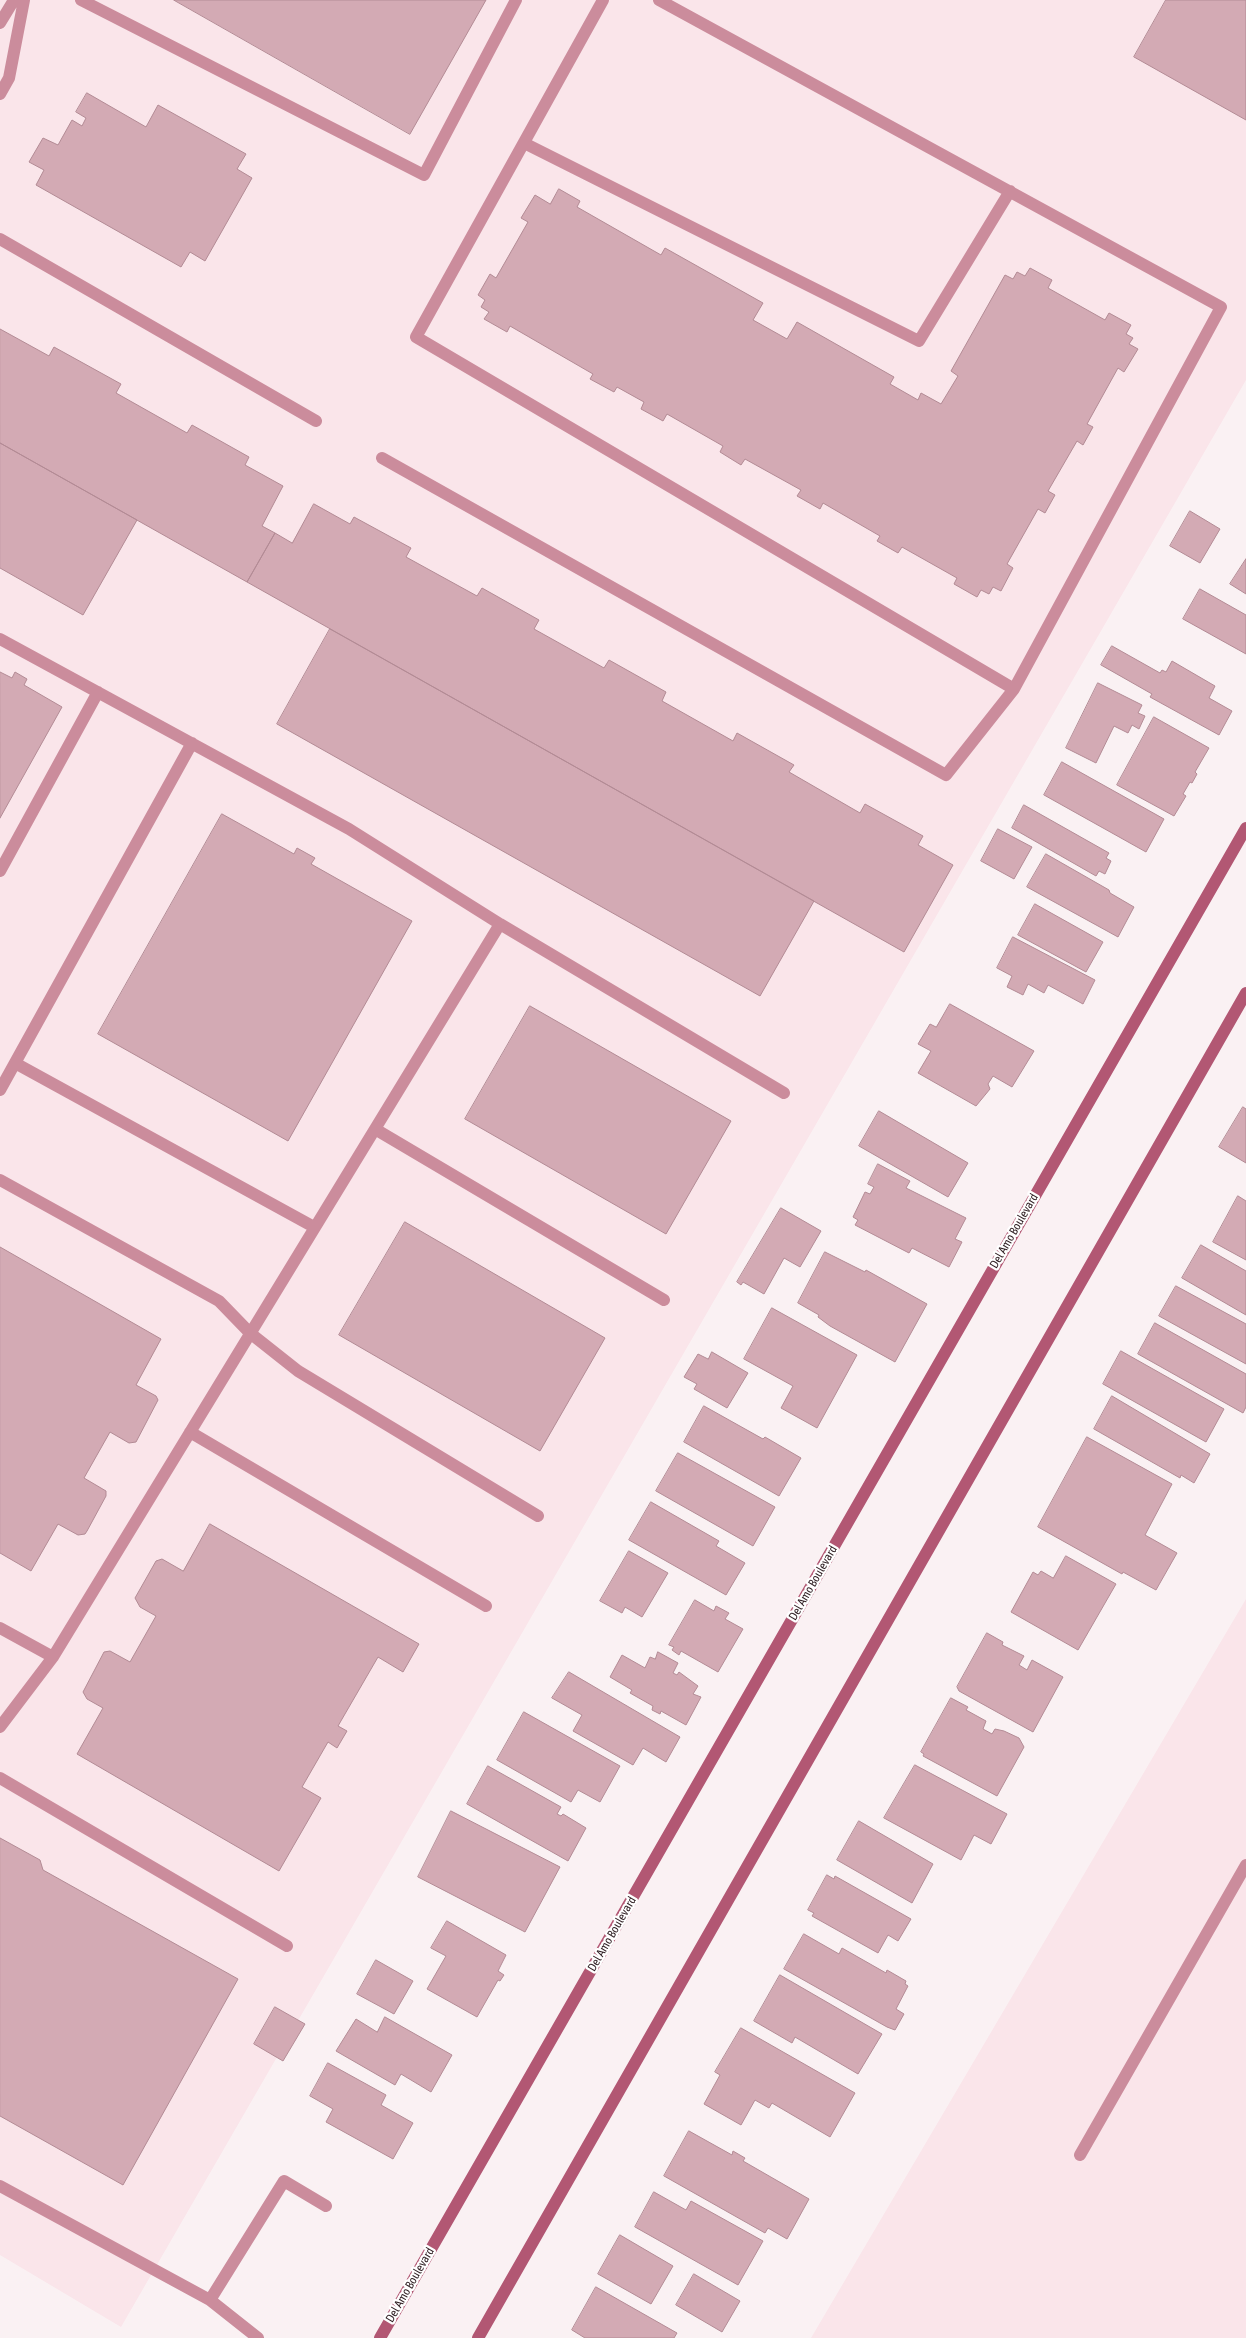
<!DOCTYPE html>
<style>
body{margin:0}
canvas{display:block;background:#faf1f3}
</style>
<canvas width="1246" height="2338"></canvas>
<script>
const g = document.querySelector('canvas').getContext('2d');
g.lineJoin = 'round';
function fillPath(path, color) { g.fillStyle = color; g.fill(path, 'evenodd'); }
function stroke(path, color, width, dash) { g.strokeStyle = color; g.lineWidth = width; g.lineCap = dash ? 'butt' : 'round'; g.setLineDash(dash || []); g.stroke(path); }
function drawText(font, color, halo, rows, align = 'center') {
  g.font = font + ' "Asap Condensed",sans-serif'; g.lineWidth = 4.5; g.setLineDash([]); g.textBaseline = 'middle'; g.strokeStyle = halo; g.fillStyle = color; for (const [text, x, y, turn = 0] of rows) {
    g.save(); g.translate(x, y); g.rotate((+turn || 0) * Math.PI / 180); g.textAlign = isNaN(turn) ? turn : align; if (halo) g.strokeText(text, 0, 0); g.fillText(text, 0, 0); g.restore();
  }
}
fillPath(new Path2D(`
 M0,0H1246V380L121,2327L0,2255Z
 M1246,1599V2338H811Z`), '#fae5ea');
const building = new Path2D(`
 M174,0H486L410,134Z
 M1166,0H1246V120L1134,57Z
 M87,93L146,127L158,105L246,154L237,169L252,178L205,261L190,252L181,267L36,185L44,170L29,162L43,138L58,145L72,120L82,126L86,118L76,112Z
 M559,189L580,201L577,207L661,255L665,248L763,303L753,320L787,339L797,322L894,377L890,384L918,400L921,393L941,404L958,376L951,371L1005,275L1013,279L1017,272L1025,276L1030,268L1052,280L1048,288L1105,320L1109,313L1131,325L1126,334L1133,338L1129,344L1138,349L1124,372L1118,368L1087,424L1093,427L1083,445L1077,441L1048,491L1055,495L1045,513L1038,509L1007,564L1013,568L1001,591L993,587L989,594L981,590L977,597L954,584L957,578L902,547L898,553L877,541L880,536L823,503L820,509L797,496L801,490L745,459L741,465L720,452L723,446L667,414L663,421L641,409L644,402L617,387L614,392L590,379L593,374L510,326L507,332L484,319L489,312L481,307L485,300L478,295L490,274L496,278L528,222L521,218L535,195L550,204Z
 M0,329L49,356L54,347L121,384L116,393L187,433L192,425L249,457L245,465L283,486L262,526L275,533L247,582L0,443Z
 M0,443L137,520L83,615L0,568Z
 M314,504L350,524L354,517L411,548L406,557L477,596L482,588L539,620L534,629L604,668L609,660L666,692L662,701L733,741L737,733L794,765L789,772L860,813L865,804L923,836L918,845L953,865L904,952L247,582L275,533L292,543Z
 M1190,511L1220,529L1200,563L1170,546Z
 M1246,559V594L1230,584Z
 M1200,589L1246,615V654L1183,619Z
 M330,629L814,901L760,996L277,724Z
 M1112,646L1160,673L1162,670L1166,672L1172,661L1215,686L1209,698L1232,711L1219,735L1150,697L1152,694L1101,665Z
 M0,672L12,678L15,672L27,679L24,685L62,707L0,818Z
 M1098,683L1142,705L1138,713L1145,716L1139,729L1132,725L1128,733L1114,726L1096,763L1066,748Z
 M1154,717L1209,748L1195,772L1197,774L1192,783L1190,782L1183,794L1186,796L1174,816L1117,785Z
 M1062,762L1164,819L1146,852L1044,795Z
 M1024,805L1109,853L1106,858L1111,861L1105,874L1099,871L1096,876L1012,828Z
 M222,814L294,854L297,848L315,858L311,864L412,921L288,1141L98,1034Z
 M998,829L1032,847L1014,879L981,861Z
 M1046,854L1109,890L1110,893L1134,907L1118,937L1027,887Z
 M1035,904L1103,942L1086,972L1018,935Z
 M1013,937L1095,980L1083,1004L1048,985L1044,993L1028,984L1023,995L1007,987L1012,976L997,968Z
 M950,1004L1034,1051L1012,1087L993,1076L988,1084L990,1089L976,1106L918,1073L931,1051L918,1044L930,1024L936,1027Z
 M530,1006L731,1121L666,1234L465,1119Z
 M1243,1107L1246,1109V1163L1219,1147Z
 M879,1111L968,1163L948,1197L859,1146Z
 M878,1164L910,1181L906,1188L966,1218L955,1239L962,1242L949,1267L912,1248L909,1253L855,1225L858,1220L853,1217L865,1192L870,1194L874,1187L868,1184Z
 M1238,1196L1246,1201V1260L1213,1242Z
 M781,1208L821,1231L800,1267L784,1258L764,1294L743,1282L741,1285L737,1282Z
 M405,1222L605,1338L540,1451L339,1335Z
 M1201,1245L1246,1271V1315L1182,1278Z
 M0,1247L161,1339L136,1385L156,1396L158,1400L136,1442L129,1443L110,1432L84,1478L106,1491V1496L87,1531L85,1534L78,1535L58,1524L31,1571L0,1553Z
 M825,1252L865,1272L866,1270L927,1304L895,1362L830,1326L818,1317L819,1315L798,1303Z
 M1176,1286L1246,1324V1364L1159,1316Z
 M772,1308L857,1355L817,1428L781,1408L793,1386L744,1359Z
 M1155,1323L1246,1374V1407L1243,1413L1138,1354Z
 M1121,1351L1224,1409L1206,1442L1103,1384Z
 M712,1352L748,1373L727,1408L694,1389L697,1384L684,1377L698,1354L708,1359Z
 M1112,1396L1210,1454L1194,1483L1181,1475L1180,1478L1094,1429Z
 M704,1406L763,1439L765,1437L801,1458L779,1496L684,1442Z
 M1087,1437L1172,1484L1145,1535L1177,1553L1156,1590L1123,1572L1122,1574L1038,1527Z
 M678,1453L775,1507L753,1546L656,1491Z
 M651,1502L719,1541L716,1546L745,1563L726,1595L629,1540Z
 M210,1524L419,1644L403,1672L378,1657L338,1726L347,1731L337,1748L328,1742L302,1787L321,1798L279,1871L77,1754L103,1708L87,1699L83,1692L104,1652L110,1651L130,1662L156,1616L140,1607L135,1598L156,1561L162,1559L183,1571Z
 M629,1551L668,1573L642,1617L625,1607L622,1613L600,1601Z
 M1066,1556L1116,1584L1078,1650L1011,1612L1033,1572L1038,1575L1041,1571L1053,1578Z
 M695,1600L714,1611L716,1606L729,1613L725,1619L743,1629L718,1672L681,1651L679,1655L672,1650L674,1647L669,1645Z
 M987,1633L1003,1642L1002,1645L1024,1656L1019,1665L1027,1670L1032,1660L1063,1677L1033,1732L959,1691L957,1687Z
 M658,1652L678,1663L673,1673L677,1675L679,1672L698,1686L693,1694L701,1697L686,1725L661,1711L660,1714L652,1710L653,1706L630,1693L632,1690L610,1677L622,1655L645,1668L650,1657L655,1659Z
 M569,1672L680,1737L666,1762L643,1748L633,1765L573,1731L582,1715L552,1698Z
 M951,1698L968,1707L966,1710L986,1721L983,1729L992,1734L995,1729L1004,1731L1019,1738L1024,1747L997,1796L923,1756L924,1754L921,1752Z
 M524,1712L620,1766L600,1802L578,1790L571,1802L497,1760Z
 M915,1765L1007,1814L991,1844L974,1835L961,1860L884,1818Z
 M488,1766L561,1807L557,1814L561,1816L563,1814L586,1828L568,1861L467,1804Z
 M451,1811L560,1867L525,1932L418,1877Z
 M859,1821L933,1864L912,1903L837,1860Z
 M0,1838L40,1860L43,1870L238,1979L123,2185L0,2116Z
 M827,1875L834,1879L835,1876L911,1919L898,1941L888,1935L878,1953L812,1916L814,1913L808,1910Z
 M447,1921L506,1955L498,1971L504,1975L500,1981L498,1980L477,2017L427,1989L446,1956L431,1948Z
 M804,1934L839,1954L842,1948L886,1973L887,1970L906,1981L905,1984L908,1986L896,2009L904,2014L895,2030L887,2027L784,1969Z
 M376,1960L413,1981L394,2014L357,1994Z
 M780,1975L882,2034L858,2074L795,2037L792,2043L754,2021Z
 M275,2007L305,2024L283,2061L254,2044Z
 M385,2017L452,2055L431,2092L401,2074L395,2085L336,2051L356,2019L377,2032Z
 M741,2028L855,2093L830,2137L772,2103L769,2108L755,2100L741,2125L704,2104L720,2075L715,2072Z
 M328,2063L386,2095L381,2105L413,2123L393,2159L326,2122L333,2109L310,2096Z
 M689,2131L732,2155L733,2151L745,2158L743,2161L809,2199L787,2239L768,2228L765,2233L664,2176Z
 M654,2192L686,2210L691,2201L763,2241L738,2285L635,2227Z
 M620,2235L673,2266L651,2304L598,2274Z
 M694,2274L740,2301L722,2332L676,2305Z
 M596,2287L677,2333L674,2338H585L572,2330Z`);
fillPath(building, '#d3aab4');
stroke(building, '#b38b95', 1);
stroke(new Path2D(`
 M81,0L424,175L516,0
 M603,0L416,337L1014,689L1221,307L659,0
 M0,23L14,0
 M0,94L9,78L24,0
 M524,143L919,341L1010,191
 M0,239L316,421
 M382,458L946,775L1014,689
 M0,639L349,829L500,924L784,1093
 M0,871L98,692
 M15,1063L314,1227
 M0,1090L192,743
 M375,1129L664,1300
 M0,1180L219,1301L250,1333L298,1371L538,1516
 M190,1432L486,1606
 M0,1628L53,1657
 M0,1727L53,1657L500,924
 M0,1778L287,1946
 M1080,2155L1246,1865
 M0,2186L210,2300L284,2181L326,2206
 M210,2300L258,2338`), '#cb8c9c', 12);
stroke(new Path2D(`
 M380,2338L1246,828
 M478,2338L1246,993`), '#b25773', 12);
drawText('12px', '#2e1e22', '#fff', [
 ["Del Amo Boulevard",1014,1231,-60],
 ["Del Amo Boulevard",813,1583,-60],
 ["Del Amo Boulevard",612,1934,-60],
 ["Del Amo Boulevard",410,2285,-60]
]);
</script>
